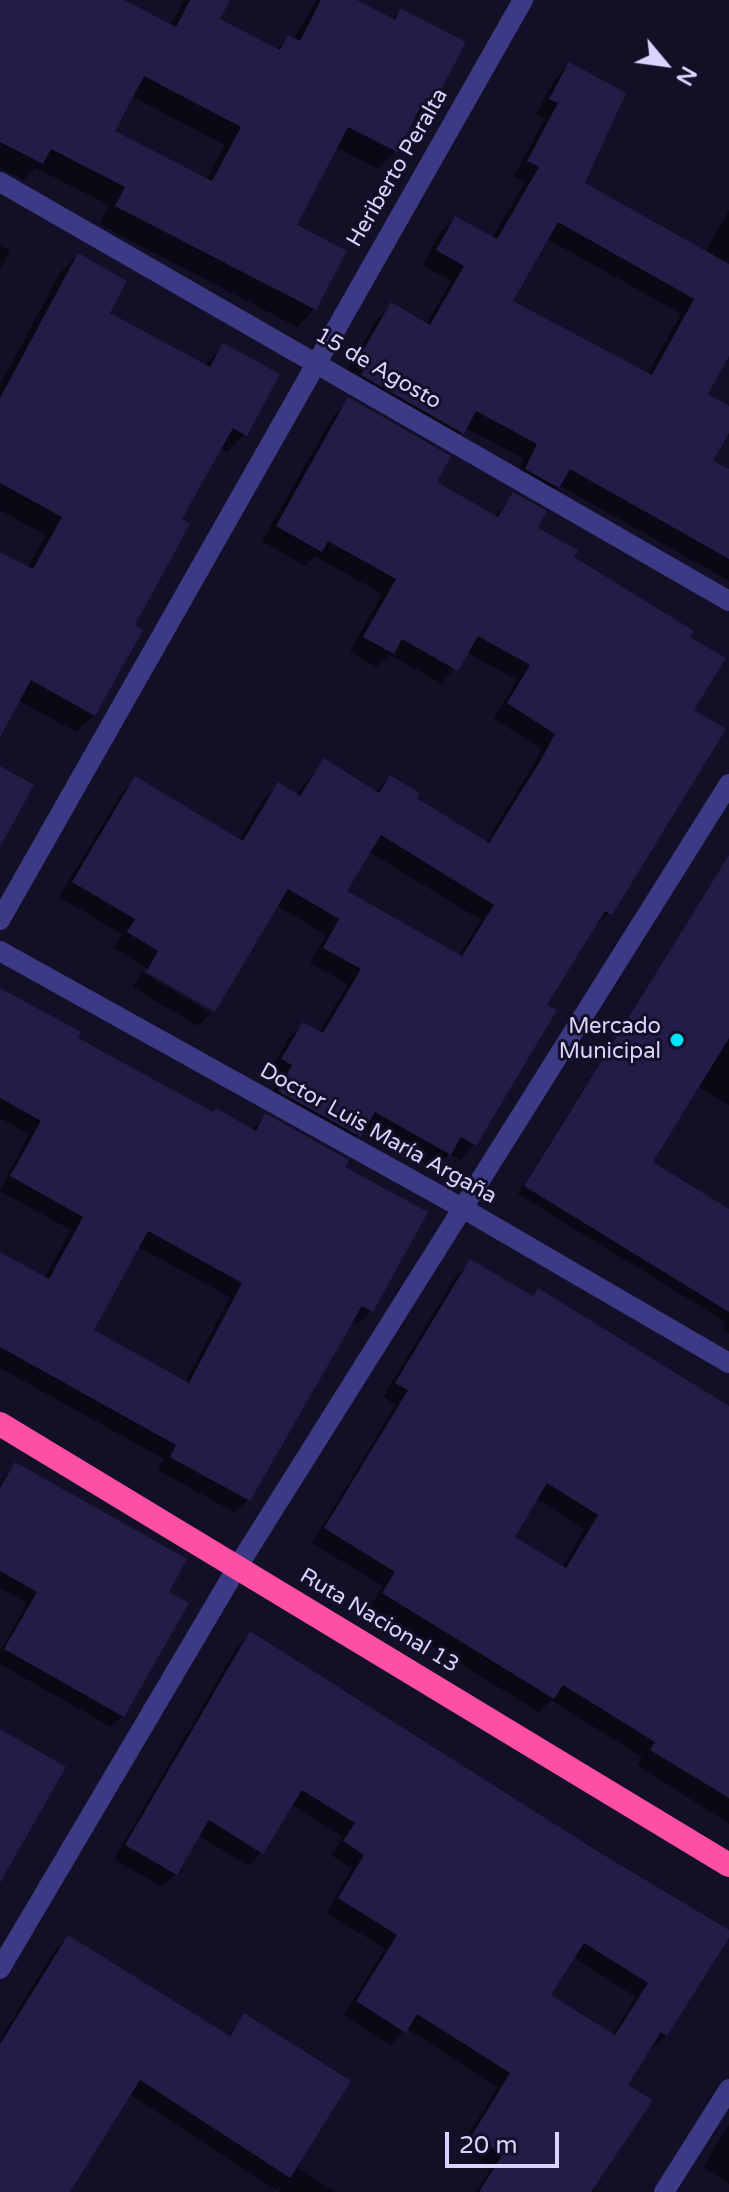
<!DOCTYPE html>
<meta charset="utf-8">
<style>
body{margin:0}
#map{position:relative;width:729px;height:2192px;overflow:hidden;background:#130f26;font-family:"Varela Round",sans-serif}
canvas{display:block}
.north{position:absolute;left:625px;top:24px;width:80px;height:80px;-webkit-text-stroke:6px #130f26;paint-order:stroke;rotate:119deg;font-size:22px;font-weight:700;line-height:32px;text-align:center;color:#d9d4ff}
.north::after{content:'';display:block;margin:auto;width:28px;height:36px;background:#d9d4ff;clip-path:polygon(50% 0,100% 100%,50% 72%,0 100%)}
.scale{position:absolute;left:445px;top:2132px;width:114px;height:36px;box-sizing:border-box;border:4px solid #d9d4ff;border-top:0;padding-left:10px;font-size:24px;line-height:28px;white-space:nowrap;color:#d9d4ff;-webkit-text-stroke:6px #130f26;paint-order:stroke}
</style>
<div id="map">
<canvas width="729" height="2192"></canvas>
<div class="north">N</div>
<div class="scale">20 m</div>
</div>
<script>
const g = document.querySelector('canvas').getContext('2d');
g.lineJoin = 'round';
function fillPath(path, color) { g.fillStyle = color; g.fill(path, 'evenodd'); }
function stroke(path, color, width, dash) { g.strokeStyle = color; g.lineWidth = width; g.lineCap = dash ? 'butt' : 'round'; g.setLineDash(dash || []); g.stroke(path); }
function drawText(font, color, halo, rows, align = 'center') {
  g.font = font + ' "Varela Round",sans-serif'; g.lineWidth = 6; g.setLineDash([]); g.textBaseline = 'middle'; g.strokeStyle = halo; g.fillStyle = color; for (const [text, x, y, turn = 0] of rows) {
    g.save(); g.translate(x, y); g.rotate((+turn || 0) * Math.PI / 180); g.textAlign = isNaN(turn) ? turn : align; if (halo) g.strokeText(text, 0, 0); g.fillText(text, 0, 0); g.restore();
  }
}
fillPath(new Path2D(`
 M0,0H120L170,26L184,0H227L217,19L276,50L289,37L293,40L317,0H352L391,20L401,11L463,43L429,108L409,124L395,151L378,169L336,147L294,226L314,309L297,327L99,224L109,205L36,168L24,180L0,168ZM131,96L225,145L206,180L113,132Z
 M569,64L583,183L705,253L729,210V352L705,394L729,408V429L710,461L729,472V581L559,485L543,502L512,484L524,459L465,427L447,447L347,371L377,319L391,305L426,325L451,281L422,265L440,233L455,218L492,239L525,182L514,176L545,118L536,114L555,79ZM546,238L681,314L647,375L511,301Z
 M0,245L10,251L0,269Z
 M78,255L107,314L204,366L224,345L245,434L227,452L220,447L179,520L94,715L76,732L18,700L0,732V554L27,568L46,535L0,510V385L60,273Z
 M349,400L434,483L494,517L513,494L535,528L571,558L688,638L691,710L610,913L593,927L545,1005L474,1145L460,1160L449,1154L434,1169L364,1129L345,1151L264,1106L279,1080L268,1075L288,1039L303,1024L319,1033L348,984L310,963L326,935L276,905L212,1012V1008L114,948L122,934L59,897L121,794L136,779L239,840L263,800L278,785L296,796L324,760L375,792L390,777L414,799L486,843L527,775L542,749L494,719L517,680L466,652L442,684L390,655L377,667L350,652L382,594L315,556L305,566L262,541L334,415ZM369,852L481,920L458,957L345,892Z
 M729,855V1105L697,1086L650,1163L729,1212V1333L722,1329L726,1322L518,1194Z
 M142,972L211,1013L198,1026L132,987Z
 M0,1002L76,1038L213,1114L251,1130L266,1116L342,1168L372,1310L358,1324L352,1320L248,1500L235,1513L158,1470L164,1459L0,1368V1254L44,1279L71,1230L0,1191L29,1134L0,1118ZM137,1246L230,1297L185,1383L91,1331Z
 M470,1262L531,1298L538,1291L729,1406V1824L638,1765L642,1757L551,1700L539,1712L369,1608L383,1586L312,1543L396,1405L383,1397L456,1276ZM536,1498L585,1529L562,1568L512,1537Z
 M15,1464L166,1592L123,1716L111,1727L0,1664V1652L27,1603L0,1588V1483Z
 M250,1633L601,1856L729,1932L666,2035L653,2048L650,2047L626,2085L589,2192H476L491,2168L460,2148L498,2087L406,2028L391,2045L344,2015L385,1949L326,1912L352,1869L331,1855L343,1837L291,1804L261,1853L248,1866L198,1835L175,1874L162,1887L114,1859L237,1647ZM573,1957L636,1997L612,2036L548,1996Z
 M68,1938L227,2036L244,2016L292,2175L298,2168L336,2192H279L281,2184L276,2190L129,2094L68,2190L71,2192H0V2039L55,1950Z
 M729,2125V2184L703,2167Z`), '#0007');
fillPath(new Path2D(`
 M0,0H124L176,27L190,0H230L220,19L280,50L288,35L300,41L321,0H357L395,20L400,8L466,42L431,109L422,104L397,152L348,127L297,225L347,251L316,310L115,206L125,187L51,149L43,164L0,142ZM144,76L241,127L212,181L115,131Z
 M569,62L626,93L585,183L729,264V356L708,394L729,406V433L713,461L729,469V559L570,469L559,488L525,469L537,444L476,411L464,434L361,375L369,361L360,356L391,302L430,325L464,266L436,250L455,216L497,239L539,167L527,161L558,103L549,99ZM558,222L694,299L652,375L513,301Z
 M78,253L127,281L110,313L210,367L223,343L280,374L247,436L233,428L182,519L190,524L135,625L143,630L95,716L31,680L0,737V552L33,569L62,517L0,483V398Z
 M348,397L451,456L437,482L498,517L513,492L547,511L538,528L578,550L574,557L694,631L690,637L726,658L694,710L726,729L612,915L605,911L547,1005L557,1010L476,1146L461,1137L451,1155L375,1112L361,1137L278,1091L292,1065L281,1059L303,1022L323,1033L361,969L323,948L339,919L288,889L215,1012L146,972L158,951L127,932L135,919L72,882L135,776L243,841L278,782L300,796L324,758L379,793L390,775L420,793L417,798L489,843L542,758L555,734L507,703L530,665L478,636L458,671L402,639L394,654L363,637L396,579L328,541L322,552L276,526ZM381,835L494,905L462,956L347,891Z
 M0,766L34,785L0,847Z
 M729,855V1038L653,1162L729,1209V1312L524,1186Z
 M0,988L81,1032L78,1038L213,1112L216,1108L256,1131L265,1113L349,1160L345,1167L428,1212L373,1312L362,1306L250,1501L170,1457L176,1445L0,1347V1252L49,1279L83,1217L10,1176L41,1121L0,1098ZM148,1231L242,1283L189,1383L94,1330Z
 M470,1259L533,1296L538,1288L729,1406V1798L650,1750L655,1742L563,1685L554,1699L382,1593L395,1572L324,1528L408,1390L395,1383ZM547,1483L598,1515L566,1568L515,1537Z
 M15,1462L187,1559L169,1592L189,1603L124,1717L4,1649L37,1592L0,1571V1488Z
 M250,1631L602,1854L729,1930V1938L667,2036L661,2032L628,2085L653,2100L591,2192H479L503,2154L472,2135L510,2073L417,2014L406,2033L356,2001L397,1935L338,1898L364,1855L343,1841L355,1823L302,1790L263,1854L209,1820L177,1875L125,1845ZM584,1943L648,1983L615,2035L551,1995Z
 M0,1729L66,1767L0,1883Z
 M68,1935L230,2036L244,2013L351,2081L290,2178L140,2080L70,2192H0V2044Z`), '#241b47');
stroke(new Path2D(`
 M0,182L729,601
 M0,920L523,0
 M0,951L464,1209L729,1363
 M0,1969L238,1566L729,784
 M664,2192L729,2089`), '#3d3a85', 20);
stroke(new Path2D(`
 M0,1424L729,1865`), '#ff4fa3', 24);
for (const [x, y, r, color] of [
 [677,1040,8,"#00e5ff"]
]) { const dot = new Path2D(); dot.arc(x, y, r, 0, 2 * Math.PI); g.fillStyle = color; g.fill(dot); stroke(dot, '#130f26', 3); }
drawText('22px', '#d9d4ff', '#130f26', [
 ["Heriberto Peralta",398,168,-60],
 ["15 de Agosto",378,369,30],
 ["Doctor Luis María Argaña",378,1134,29],
 ["Ruta Nacional 13",379,1621,31]
]);
drawText('22px', '#d9d4ff', '#130f26', [
 ["Mercado",661,1027],
 ["Municipal",661,1052]
], 'right');
</script>
